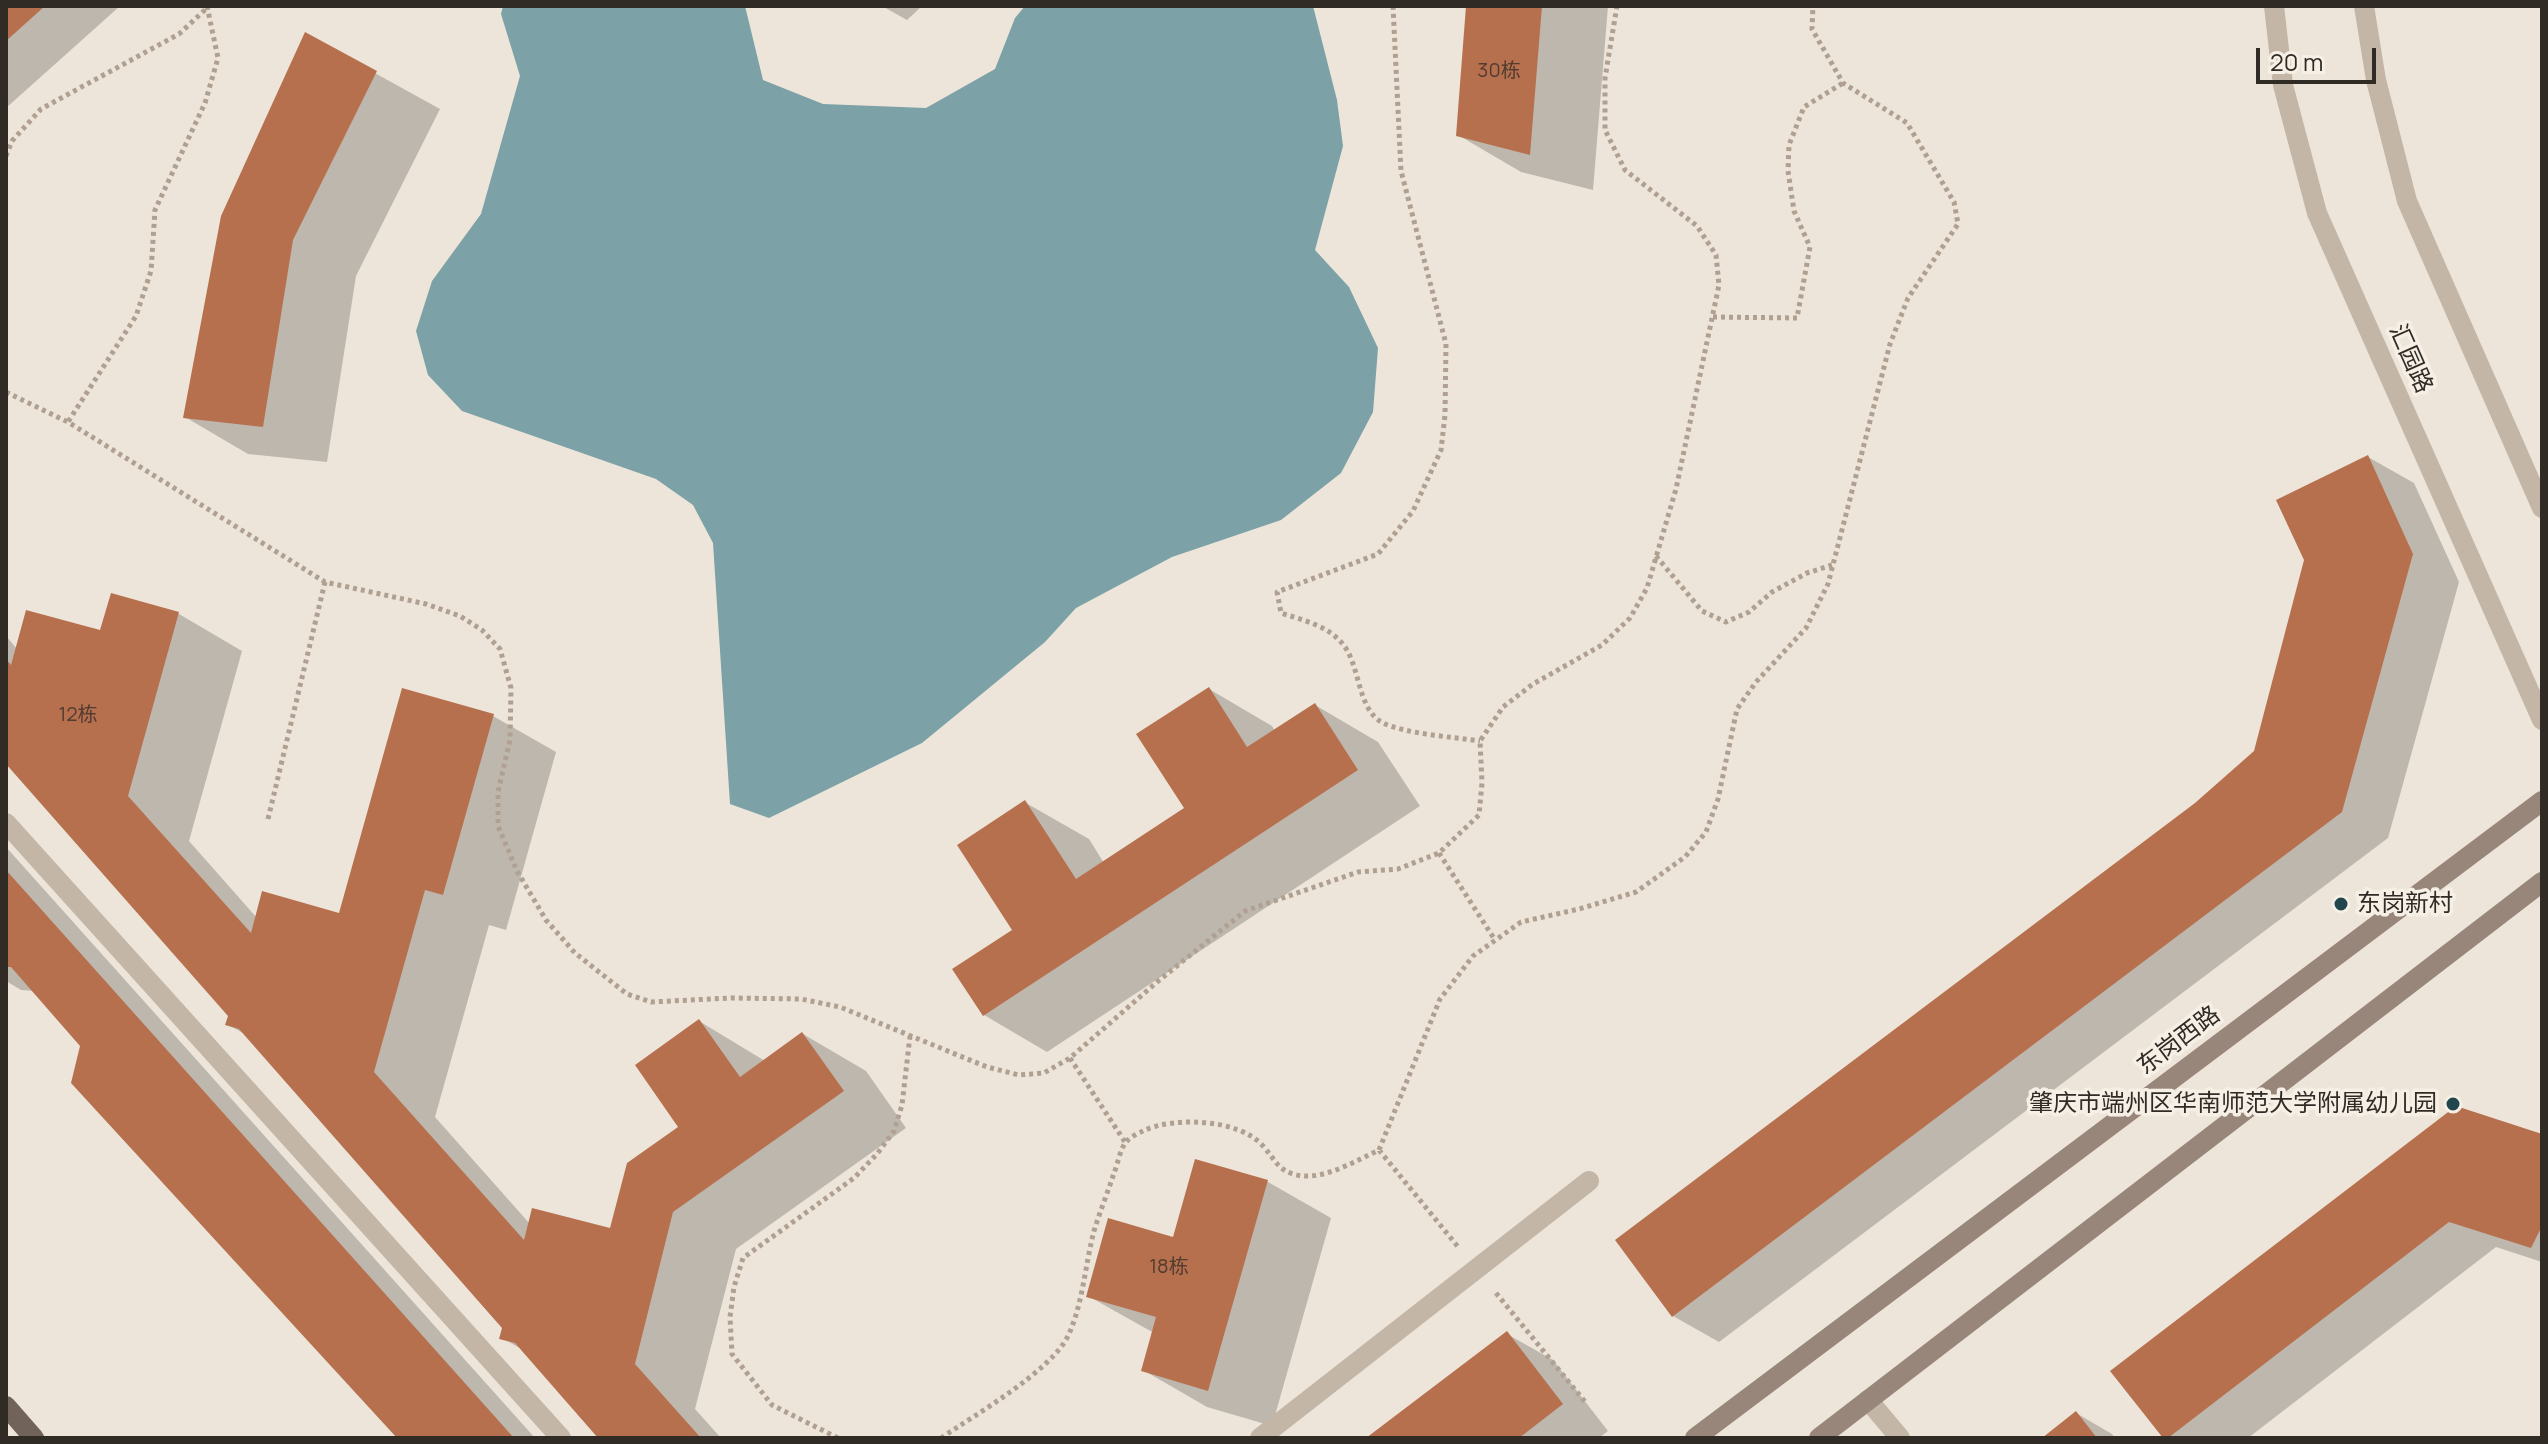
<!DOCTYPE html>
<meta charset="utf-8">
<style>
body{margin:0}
#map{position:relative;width:2548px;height:1444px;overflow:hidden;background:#ede5d9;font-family:Manrope,sans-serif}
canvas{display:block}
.frame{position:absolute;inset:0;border:8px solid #312b26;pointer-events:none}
.scale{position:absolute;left:2256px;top:48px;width:120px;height:36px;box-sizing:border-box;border:4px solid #312b26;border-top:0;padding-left:10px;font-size:24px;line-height:28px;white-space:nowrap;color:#312b26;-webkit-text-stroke:6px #f6efe5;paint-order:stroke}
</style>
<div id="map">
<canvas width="2548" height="1444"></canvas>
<div class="frame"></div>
<div class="scale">20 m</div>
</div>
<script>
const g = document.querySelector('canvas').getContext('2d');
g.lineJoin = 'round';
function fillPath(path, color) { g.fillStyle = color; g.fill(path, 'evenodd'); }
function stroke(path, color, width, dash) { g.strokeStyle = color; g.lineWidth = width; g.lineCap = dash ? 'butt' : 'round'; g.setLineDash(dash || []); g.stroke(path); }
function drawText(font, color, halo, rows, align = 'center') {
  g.font = font + ' Manrope,"Noto Sans SC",sans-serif'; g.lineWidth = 7; g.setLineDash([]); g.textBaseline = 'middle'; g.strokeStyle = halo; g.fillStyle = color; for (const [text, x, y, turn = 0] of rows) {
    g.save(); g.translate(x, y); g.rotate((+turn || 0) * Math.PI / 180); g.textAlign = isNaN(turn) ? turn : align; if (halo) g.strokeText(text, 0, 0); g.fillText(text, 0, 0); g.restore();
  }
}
fillPath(new Path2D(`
 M503,6H745L763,80L823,104L926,108L995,69L1015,18L1025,6H1313L1337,100L1343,146L1315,250L1349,287L1378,348L1373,412L1341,473L1281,520L1172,557L1076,608L1045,642L922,743L769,818L730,804L713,543L693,505L656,479L462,411L428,375L416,331L432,281L481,214L520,76L501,14Z`), '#7ca1a6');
fillPath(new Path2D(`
 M6,6H120L6,108Z
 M882,6H922L907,20Z
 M1468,6H1608L1593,190L1521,172L1458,135Z
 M306,35L440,109L356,276L327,462L248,454L185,417Z
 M2368,457L2414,483L2459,582L2388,838L1719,1342L1673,1316L2196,805L2256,752Z
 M112,596L179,614L242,651L189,841L257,918L341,916L493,716L556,752L506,930L489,925L435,1117L530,1224L611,1230L680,1127L699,1021L765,1061L803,1034L866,1071L906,1128L736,1249L695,1409L721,1438H601L525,1351L502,1338L504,1328L248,1036L227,1024L230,1016L6,761V636L17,649L101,633Z
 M1209,689L1272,726L1275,731L1315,705L1378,742L1420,806L1047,1052L984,1015L1015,930L1026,803L1089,839L1104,863L1187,809Z
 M6,847L535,1438H400L83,1046L35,991L21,990L6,981Z
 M2542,1136V1262L2496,1247L2248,1438H2166Z
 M1196,1161L1268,1182L1331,1218L1272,1426L1207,1407L1143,1370L1154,1333L1088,1296L1174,1239Z
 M1507,1334L1553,1360L1608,1431L1599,1438H1369Z
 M2076,1413L2112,1434L2115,1438H2045Z`), '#0003');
fillPath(new Path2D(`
 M6,6H45L6,41Z
 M1466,6H1542L1530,155L1456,136Z
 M305,32L377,71L293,240L263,427L183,418L221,216Z
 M2368,455L2413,554L2342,812L1672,1317L1615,1240L2195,803L2254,751L2304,560L2276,500Z
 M111,593L179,612L128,796L251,933L262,891L339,913L402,688L494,714L443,895L425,890L374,1072L524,1240L532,1208L610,1228L627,1163L678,1127L635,1065L699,1019L740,1077L802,1032L844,1091L673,1212L635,1364L701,1438H598L515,1343L499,1339L502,1328L239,1029L225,1025L228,1016L6,764V659L11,665L26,610L100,630Z
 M1209,687L1247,747L1315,703L1358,770L983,1016L952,969L1012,930L957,845L1025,800L1076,879L1184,808L1136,734Z
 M6,870L514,1438H397L71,1083L80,1046L11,967H6Z
 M2456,1106L2542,1134V1226L2531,1248L2449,1222L2168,1438H2163L2110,1371Z
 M1195,1159L1268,1180L1208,1391L1141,1371L1156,1317L1086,1297L1108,1218L1173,1237Z
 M1507,1331L1563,1404L1519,1438H1366Z
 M2076,1411L2097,1438H2042Z`), '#b6704e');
stroke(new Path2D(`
 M207,6L218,58L205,103L155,210L151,271L136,316L68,422L325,582L426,604L460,616L482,630L500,649L511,688L510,740L498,792V826L517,871L546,920L575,953L627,994L651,1002L731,998L801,999L840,1007L987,1067L1019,1075L1044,1073L1070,1058L1157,982L1245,911L1358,872L1398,869L1439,853L1479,815L1482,783L1480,741L1503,707L1533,684L1602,645L1630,618L1647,588L1676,489L1719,285L1716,255L1697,226L1625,170L1605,130V78L1617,6
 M1393,6L1401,171L1446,344L1445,415L1441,450L1413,511L1378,554L1277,592L1281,613C1302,620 1326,625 1341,642C1361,663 1356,709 1383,723C1406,734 1453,737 1480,741
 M6,156L12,141L41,109L179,34L207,8
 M1713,317L1797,318L1810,247L1794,211L1788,171L1789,145L1804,107L1843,83
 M6,392L68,422
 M1656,556L1702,611L1726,622L1749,612L1772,592L1807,573L1832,565
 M268,819L325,582
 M1439,853L1495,940
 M1070,1058L1125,1142
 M1379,1150L1459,1248
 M1496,1293L1586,1403
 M838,1438L772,1405L732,1354L730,1317L734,1287L743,1258L854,1178L877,1154L894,1131L902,1105L910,1036
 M941,1438C975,1415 1051,1371 1068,1336C1083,1304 1085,1265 1094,1231C1100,1211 1108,1192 1114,1173C1118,1164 1120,1147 1128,1140C1131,1137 1138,1133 1143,1131C1174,1116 1240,1119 1263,1146C1274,1158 1277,1169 1293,1174C1320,1183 1355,1161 1379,1150L1440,999L1473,956L1521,922L1579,909L1636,892L1685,857L1706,832L1718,799L1737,709L1756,682L1806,628L1828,584L1890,344L1908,298L1958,224L1954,202L1907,123L1843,83L1812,29L1813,6`), '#afa091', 5, [4, 4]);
stroke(new Path2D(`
 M6,823L561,1438
 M1260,1438L1589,1181`), '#c3b6a7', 20);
stroke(new Path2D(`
 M2274,6L2283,85L2317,213L2542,720
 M2364,6L2376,80L2407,201L2542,508
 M1868,1400L1900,1438`), '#c3b6a7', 20);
stroke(new Path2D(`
 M1695,1438L2542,801
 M1819,1438L2542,882`), '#978679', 20);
stroke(new Path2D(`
 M6,1406L34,1438`), '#716359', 20);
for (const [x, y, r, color] of [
 [2341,904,8,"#21464d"],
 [2453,1104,8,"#21464d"]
]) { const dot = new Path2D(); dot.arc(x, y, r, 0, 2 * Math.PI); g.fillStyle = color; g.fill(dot); stroke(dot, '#f6efe5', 3); }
drawText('20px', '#523c30', null, [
 ["30栋",1499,71],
 ["12栋",78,715],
 ["18栋",1169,1267]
]);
drawText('24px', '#312b26', '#f6efe5', [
 ["汇园路",2410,359,66],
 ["东岗西路",2179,1041,-37]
]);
drawText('24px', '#312b26', '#f6efe5', [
 ["东岗新村",2357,904],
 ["肇庆市端州区华南师范大学附属幼儿园",2437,1104,"right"]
], 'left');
</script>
